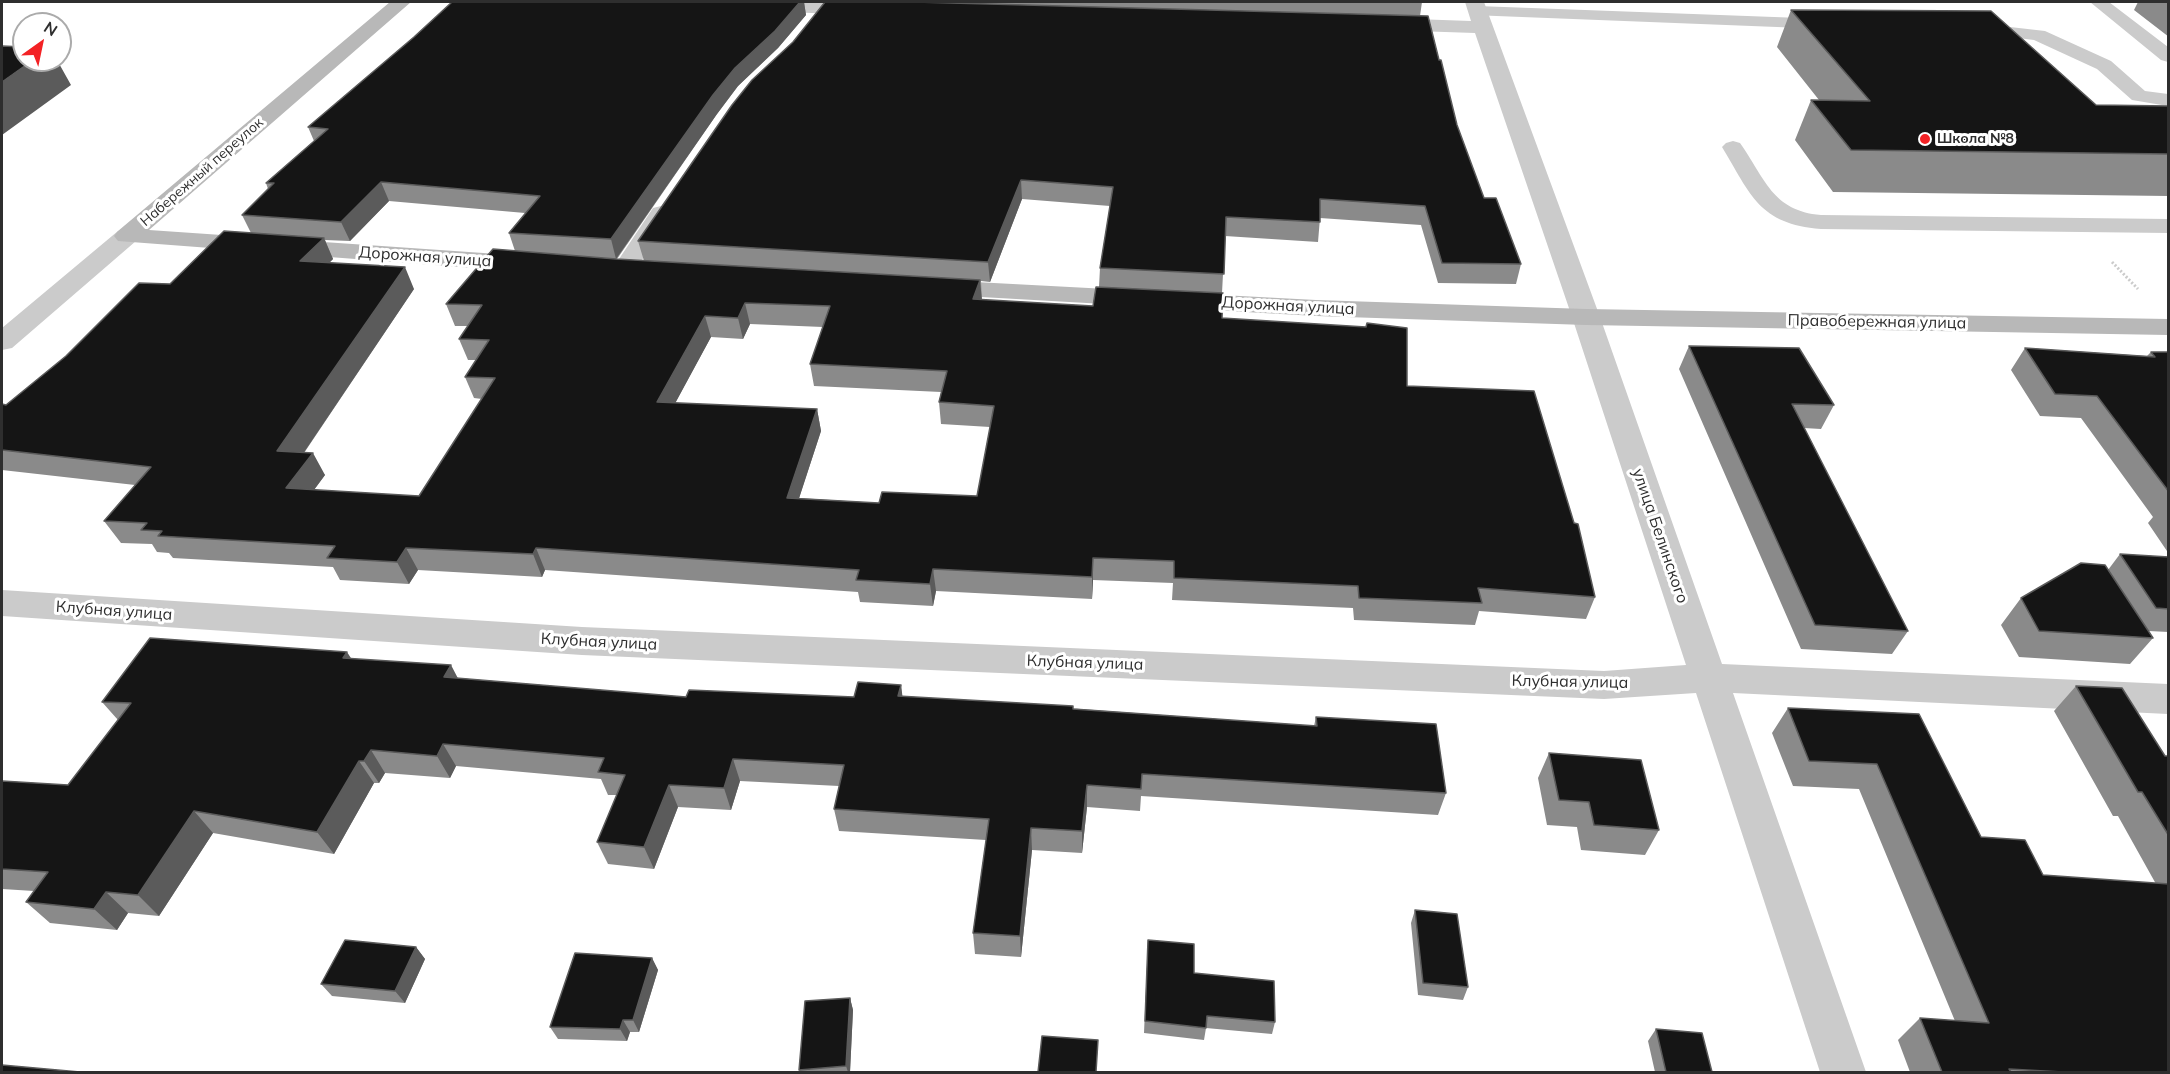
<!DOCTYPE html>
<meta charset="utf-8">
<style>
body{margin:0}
#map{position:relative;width:2170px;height:1074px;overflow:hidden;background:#fff;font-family:Mulish,sans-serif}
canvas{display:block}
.frame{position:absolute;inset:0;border:3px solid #2e2e2e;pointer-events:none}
.north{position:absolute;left:12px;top:12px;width:60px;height:60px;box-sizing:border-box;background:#fff;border:2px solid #ababab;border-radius:50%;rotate:33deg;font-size:16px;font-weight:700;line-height:24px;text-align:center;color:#2e2e2e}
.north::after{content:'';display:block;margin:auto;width:21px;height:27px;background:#f32225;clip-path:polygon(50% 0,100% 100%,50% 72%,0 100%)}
</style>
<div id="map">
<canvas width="2170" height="1074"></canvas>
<div class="frame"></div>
<div class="north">N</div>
</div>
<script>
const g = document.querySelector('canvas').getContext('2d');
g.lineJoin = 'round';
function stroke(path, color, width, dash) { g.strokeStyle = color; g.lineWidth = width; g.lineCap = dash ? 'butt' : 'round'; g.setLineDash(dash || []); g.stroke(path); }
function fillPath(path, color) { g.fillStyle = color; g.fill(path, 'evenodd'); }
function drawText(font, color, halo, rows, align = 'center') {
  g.font = font + ' Mulish,sans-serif'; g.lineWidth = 6; g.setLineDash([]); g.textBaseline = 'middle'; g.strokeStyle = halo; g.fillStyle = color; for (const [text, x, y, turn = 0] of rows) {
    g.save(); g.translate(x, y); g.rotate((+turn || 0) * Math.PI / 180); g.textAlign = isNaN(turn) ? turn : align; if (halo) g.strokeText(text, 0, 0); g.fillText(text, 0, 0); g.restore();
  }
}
stroke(new Path2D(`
 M2112,262L2138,289`), '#cbcbcb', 3, [2, 2]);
fillPath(new Path2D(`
 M2090,2H2109L2168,47V62L2161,60Z
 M1477,6L1828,19L1834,20L1837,24L1834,28L1828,29L1471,15L1468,11L1471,7Z
 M1975,23L2045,31L2111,61L2145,91L2168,94V106L2132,100L2097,69L2034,40L1969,32L1966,28L1969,24Z
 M1733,141L1740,143C1765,178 1772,211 1821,215L2168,219V233L1821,229C1759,224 1751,195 1722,147L1726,143Z
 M661,206L669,208L672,213L635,271L631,276L623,278L615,276L611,271L653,208Z`), '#cbcbcb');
fillPath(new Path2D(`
 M751,2L866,3L873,5L876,9L873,13L866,15L758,11L751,9L748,5Z
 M1465,2H1484L1600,317L1722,664L2168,684V714L1733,693L1866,1072H1820L1696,693L1604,699L582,655L2,616V590L582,627L1604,671L1686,665L1572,317L1475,33L1385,30L1378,28L1375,24L1378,20L1385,18L1471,21Z
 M127,228L136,231L140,236L136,241L12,348L2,350V328L118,231Z`), '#cbcbcb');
fillPath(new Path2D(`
 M390,2H411L149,230L527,256L536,258L540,264L536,270L527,272L118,241L114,236L118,231Z
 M937,280L1316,300L1586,309L2168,319V335L1586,325L1316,316L928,294L924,288L928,282Z`), '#b8b8b8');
fillPath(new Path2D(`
 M452,2H804L806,15L778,48L738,86L717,114L617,259L644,261L638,241L793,42L825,2H1422L1420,16L1439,60L1457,125L1484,198L1521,264L1516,284L1438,283L1421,225L1320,218L1318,242L1225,236L1222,293V318L1407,386L1595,597L1586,619L1479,611L1475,625L1354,620L1353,608L1172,600L1173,583L1093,580L1092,599L936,591L933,606L860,602L858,592L545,570L542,577L418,570L409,584L340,580L333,567L173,558L169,553L157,552L152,544L121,543L104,521L135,485L2,470V404L6,405L170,284L251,233L242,215L268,189L266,183L314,141L308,127L414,37ZM1022,199L1110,206L1100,268L1099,287L1093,306L982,300L981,281L990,282ZM389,201L525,213L509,233L515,251L446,304L455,326H468L459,339L468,360H476L465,377L474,398L482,399L419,496L314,490L325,475L304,453L414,289L329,263L333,259L325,240L350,241ZM750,324L823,327L810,364L814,386L941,392L939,402L941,424L990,427L977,496L879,503L799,498L821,431L817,409L675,403L711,337L743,339Z
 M2138,2H2169V37L2134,10Z
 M1791,10L2096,105L2169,106V196L1833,192L1795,140L1811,100H1819L1777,47Z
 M1689,346L1834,405L1821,429L1804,428L1908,631L1892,654L1801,649L1679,369Z
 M2025,348L2147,356L2151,352H2169V554L2148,523L2153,517L2081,418L2040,416L2011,370Z
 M2120,554L2169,557V632L2148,631L2153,638L2130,664L2019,657L2001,625L2021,598L2108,570Z
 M351,658L458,678L686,697H854L901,685L902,696L1314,726L1316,717L1446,793L1438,815L1141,796L1140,811L1087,807L1082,853L1032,850L1021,957L975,954L973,933L986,840L839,831L834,809L839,786L740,781L731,810L678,807L654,869L608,864L597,842L617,795H608L601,779L456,766L450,778L385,773L379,783H374L334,854L213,833L159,916L128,913L117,930L50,923L26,902L34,891L2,889V781L68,785L118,720L102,702Z
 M2076,686L2165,756H2169V1072H1910L1898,1040L1920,1018L1955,1021L1859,789L1793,786L1772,733L1788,708L1919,714L1981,837L2043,875L2156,884L2118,816H2113L2054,711Z
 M1549,753L1659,830L1645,855L1581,850L1577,827L1547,825L1538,778Z
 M1415,910L1468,987L1463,1000L1418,995L1411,923Z
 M1148,940L1194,973L1275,1022L1272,1034L1206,1028L1204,1040L1144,1033Z
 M416,947L425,959L405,1003L332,996L321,984Z
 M652,958L658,970L639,1032H630L627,1041L558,1039L550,1027Z
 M850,998L853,1010L850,1072H800L799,1070Z
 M1656,1029L1712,1072H1655L1648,1041Z`), '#8a8a8a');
fillPath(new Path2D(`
 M800,2H804L806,15L778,48L738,86L717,114L616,259L611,239L713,95L735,68Z
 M33,60H57L71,85L2,135V82Z
 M1021,180L1022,199L990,282L988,262Z
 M381,182L389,201L350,241L341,222Z
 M324,238L333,259L310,282L300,261Z
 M405,267L414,289L290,473L277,451Z
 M980,280L982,301L973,299Z
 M745,303L750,324L743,339L738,318Z
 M705,316L711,337L664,424L657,402Z
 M817,409L821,431L792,520L787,498Z
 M313,453L325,475L299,510L286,488Z
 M406,548L418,570L409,584L397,562Z
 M536,548L545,570L542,577L533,554Z
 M1093,558V580L1092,599V577Z
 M933,569L936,591L933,606L930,584Z
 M347,652L362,675L343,658Z
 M451,665L463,688L444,677Z
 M901,685L904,708L898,696Z
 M443,744L456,766L450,778L437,756Z
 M371,750L385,773L379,783L364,761Z
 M733,759L740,781L731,810L724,788Z
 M359,761L374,783L334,854L317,832Z
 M669,785L678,807L654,869L644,847Z
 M1087,785V807L1082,853V831Z
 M194,811L213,833L159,916L138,895Z
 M1031,828L1032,850L1021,957L1020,936Z
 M106,892L128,913L117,930L94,909Z
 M416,947L425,959L405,1003L395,991Z
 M652,958L658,970L639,1032L633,1020Z
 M850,998L853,1010L850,1072H848L846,1066Z
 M623,1020L630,1032L627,1041L620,1029Z`), '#5b5b5b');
const building = new Path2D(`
 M452,2H800L775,31L735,68L713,95L611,239L509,233L540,196L381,182L341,222L242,215L274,183H266L328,129L308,127L414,37Z
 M825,2H915L1428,16L1439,60H1441L1457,125L1484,198H1496L1521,264L1442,263L1425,206L1320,199V222L1226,217L1224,274L1100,268L1113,187L1021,180L988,262L638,241L732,105L752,80L793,42Z
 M1791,10L1991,11L2096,105L2169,106V154L1851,150L1811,100L1870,101Z
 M2,46L24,47V60H33L2,82Z
 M224,231L324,238L300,261L405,267L277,451L313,453L286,488L419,496L495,378L465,377L489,340L459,339L482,305L446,304L493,249L616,259L980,280L973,299L1093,306L1096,287L1223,293L1222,318L1366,327L1367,323L1407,328V386L1534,391L1574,523L1578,524L1595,597L1478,588L1482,603L1359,598L1358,586L1174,578V561L1093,558L1092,577L933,569L930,584L856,580L859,570L536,548L533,554L406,548L397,562L327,558L335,546L158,536L162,531L141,530L147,523L104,521L151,467L2,450V404L6,405L66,356L139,283L170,284ZM745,303L830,306L810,364L947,371L939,402L994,406L977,496L882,492L879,503L787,498L817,409L657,402L705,316L738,318Z
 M1689,346L1799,348L1834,405L1792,404L1908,631L1815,625Z
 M2025,348L2155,357L2151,352H2169V492L2097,396L2055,394Z
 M2120,554L2169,557V609L2156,608Z
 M2081,563L2105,565L2153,638L2039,631L2021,598Z
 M150,638L347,652L343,658L451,665L444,677L686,697L689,690L854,697L858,682L901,685L898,696L1073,706V709L1317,726L1316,717L1436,724L1446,793L1142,774L1141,789L1087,785L1082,831L1031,828L1020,936L973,933L989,819L834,809L844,765L733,759L724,788L669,785L644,847L597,842L625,775L598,772L604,758L443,744L437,756L371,750L364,761H359L317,832L194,811L138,895L106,892L94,909L26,902L48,872L2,869V781L68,785L131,703L102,702Z
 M2076,686L2122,688L2165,756H2169V836L2142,792H2138Z
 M1788,708L1919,714L1981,837L2025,840L2043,875L2169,884V1072H2063L2009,1069L2011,1072H1942L1920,1018L1989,1023L1877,764L1809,761Z
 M1549,753L1641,760L1659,830L1594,825L1589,802L1559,800Z
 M1415,910L1457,914L1468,987L1423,983Z
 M345,940L416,947L395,991L321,984Z
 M1148,940L1194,944V973L1274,981L1275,1022L1207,1016L1206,1028L1145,1021Z
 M575,953L652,958L633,1020H623L620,1029L550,1027Z
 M850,998L846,1066L799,1070L805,1001Z
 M1656,1029L1702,1033L1712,1072H1666Z
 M1042,1036L1098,1040L1096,1072H1038Z
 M2,1065L80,1072H2Z`);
fillPath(building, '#151515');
stroke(building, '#5b5b5b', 1.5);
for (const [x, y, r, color] of [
 [1925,139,6,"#f32225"]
]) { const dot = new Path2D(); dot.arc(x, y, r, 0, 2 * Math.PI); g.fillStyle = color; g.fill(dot); stroke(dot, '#fff', 2); }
drawText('bold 14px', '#2e2e2e', '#fff', [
 ["Школа №8",1937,139]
], 'left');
drawText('14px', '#2e2e2e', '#fff', [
 ["Набережный переулок",202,172,-41]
]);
drawText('16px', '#2e2e2e', '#fff', [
 ["Дорожная улица",425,257,4],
 ["Дорожная улица",1288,306,3],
 ["Правобережная улица",1877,322,1],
 ["улица Белинского",1660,536,71],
 ["Клубная улица",114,611,4],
 ["Клубная улица",599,642,3],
 ["Клубная улица",1085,663,2],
 ["Клубная улица",1570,682,1]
]);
</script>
